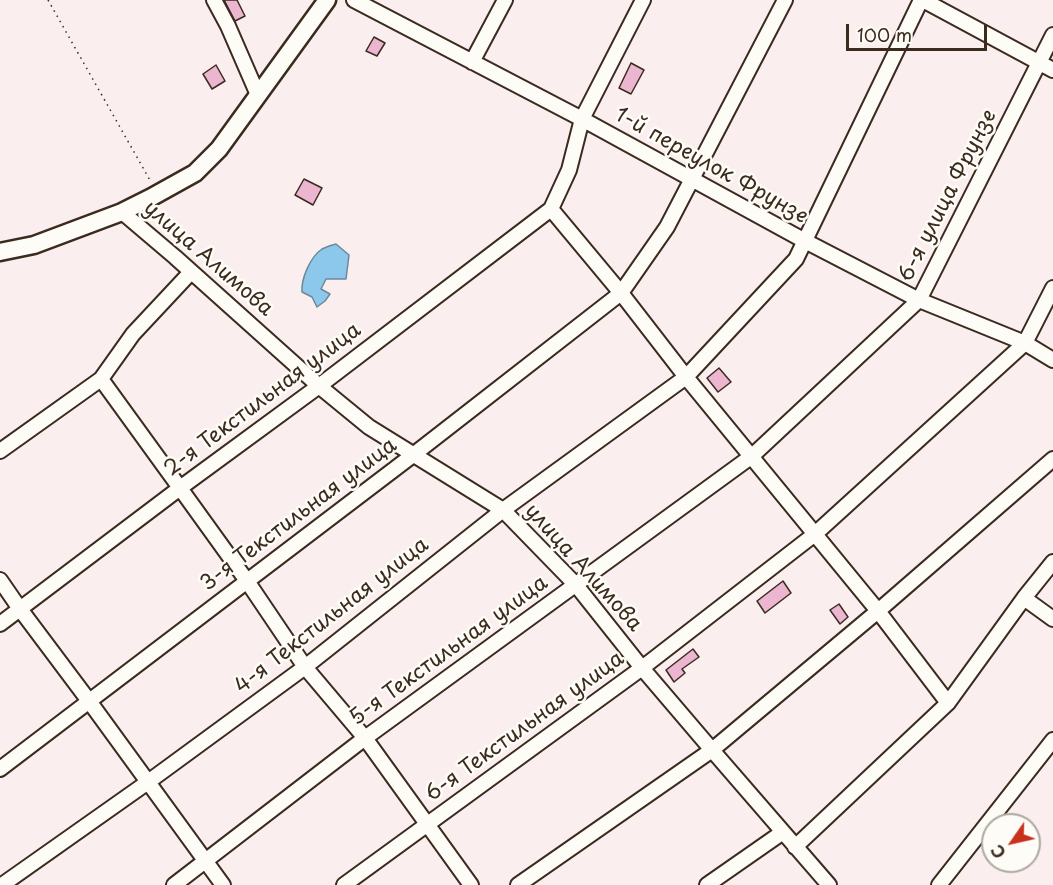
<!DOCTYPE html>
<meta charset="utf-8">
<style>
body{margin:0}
#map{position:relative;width:1053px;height:885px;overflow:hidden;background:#faeeef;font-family:"Playpen Sans",sans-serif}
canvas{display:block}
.north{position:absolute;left:981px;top:813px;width:60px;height:60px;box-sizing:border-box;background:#fdfcf7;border:2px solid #afa8a0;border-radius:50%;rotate:236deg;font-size:16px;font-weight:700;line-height:24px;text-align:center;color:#3b2a1e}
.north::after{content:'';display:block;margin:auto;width:21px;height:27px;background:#c8321e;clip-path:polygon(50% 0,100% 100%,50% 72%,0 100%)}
.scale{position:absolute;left:846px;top:24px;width:141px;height:27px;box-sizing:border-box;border:3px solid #3b2a1e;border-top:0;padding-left:8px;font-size:18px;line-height:21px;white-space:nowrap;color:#3b2a1e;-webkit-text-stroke:4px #fdfcf7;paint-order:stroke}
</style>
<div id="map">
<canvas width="1053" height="885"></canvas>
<div class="north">С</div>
<div class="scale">100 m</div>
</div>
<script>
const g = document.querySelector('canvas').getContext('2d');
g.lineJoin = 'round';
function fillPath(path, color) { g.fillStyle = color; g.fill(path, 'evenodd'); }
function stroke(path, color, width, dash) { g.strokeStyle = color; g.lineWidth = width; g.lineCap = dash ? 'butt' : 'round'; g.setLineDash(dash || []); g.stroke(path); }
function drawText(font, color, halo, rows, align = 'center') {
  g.font = font + ' "Playpen Sans",sans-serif'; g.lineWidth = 5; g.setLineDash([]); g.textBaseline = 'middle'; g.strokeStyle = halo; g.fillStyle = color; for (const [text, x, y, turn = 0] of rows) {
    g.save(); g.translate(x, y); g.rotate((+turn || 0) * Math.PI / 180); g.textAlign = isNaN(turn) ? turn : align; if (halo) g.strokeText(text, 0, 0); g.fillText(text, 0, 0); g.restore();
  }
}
const water = new Path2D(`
 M336,244L349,255L346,279H326L321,289L330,294L325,301L317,307L312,297L302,292C301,279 310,257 322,249C326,247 331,245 336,244Z`);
fillPath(water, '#8cc8ec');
stroke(water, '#6c899a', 1.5);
const building = new Path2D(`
 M224,0H237L245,16L235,21Z
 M374,37L385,43L377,56L366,51Z
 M631,63L644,70L631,94L619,88Z
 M216,65L225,81L212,89L203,74Z
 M304,179L322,188L313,205L295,195Z
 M719,368L731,382L718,392L707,378Z
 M783,581L791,593L765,613L757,601Z
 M839,604L848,617L840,624L830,610Z
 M693,649L699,657L682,669L685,673L674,682L666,670Z`);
fillPath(building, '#ecb6d0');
stroke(building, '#3b2a1e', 1.5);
const minor = new Path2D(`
 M214,0L228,26L258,95
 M354,0L582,119L805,241L919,300L1025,343L1053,360
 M923,0L1053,70
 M472,62L505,0
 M551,209L621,293L686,377L878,611L948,703
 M122,212L175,257L319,386L369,427L503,510L576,585L642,668L712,750L829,885
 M101,379L180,488L247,581L305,667L365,738L471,885
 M0,451L101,379L133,334L191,272
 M0,580L20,609L89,701L223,885
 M1024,598L1053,619
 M0,624L180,488L319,386L551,209L569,170L582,119L643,0
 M0,769L413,455L621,293L667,227L785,0
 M795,847L948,703L1024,598L1053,562
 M2,885L148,782L305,667L503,510L686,377L796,259L921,0
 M174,885L365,738L752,456L919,300L1053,35
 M344,885L642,668L815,534L1025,343L1053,288
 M518,885L712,750L878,611L1053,459
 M707,885L783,832
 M939,885L1053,740`);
const major = new Path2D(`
 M0,252L34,245L122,212L150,198L195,173L219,149L327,0`);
stroke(minor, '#3b2a1e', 18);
stroke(major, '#3b2a1e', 21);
stroke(new Path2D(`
 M48,0L151,182`), '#3b2a1e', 1.5, [1.5, 4.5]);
stroke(minor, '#fdfcf7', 14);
stroke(major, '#fdfcf7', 16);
drawText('21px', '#3b2a1e', '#fdfcf7', [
 ["1-й переулок Фрунзе",711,166,29],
 ["6-я улица Фрунзе",948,196,-63],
 ["улица Алимова",208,259,41],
 ["2-я Текстильная улица",263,400,-37],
 ["3-я Текстильная улица",299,515,-37],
 ["улица Алимова",583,568,48],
 ["4-я Текстильная улица",332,616,-38],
 ["5-я Текстильная улица",449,651,-36],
 ["6-я Текстильная улица",525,727,-36]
]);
</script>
